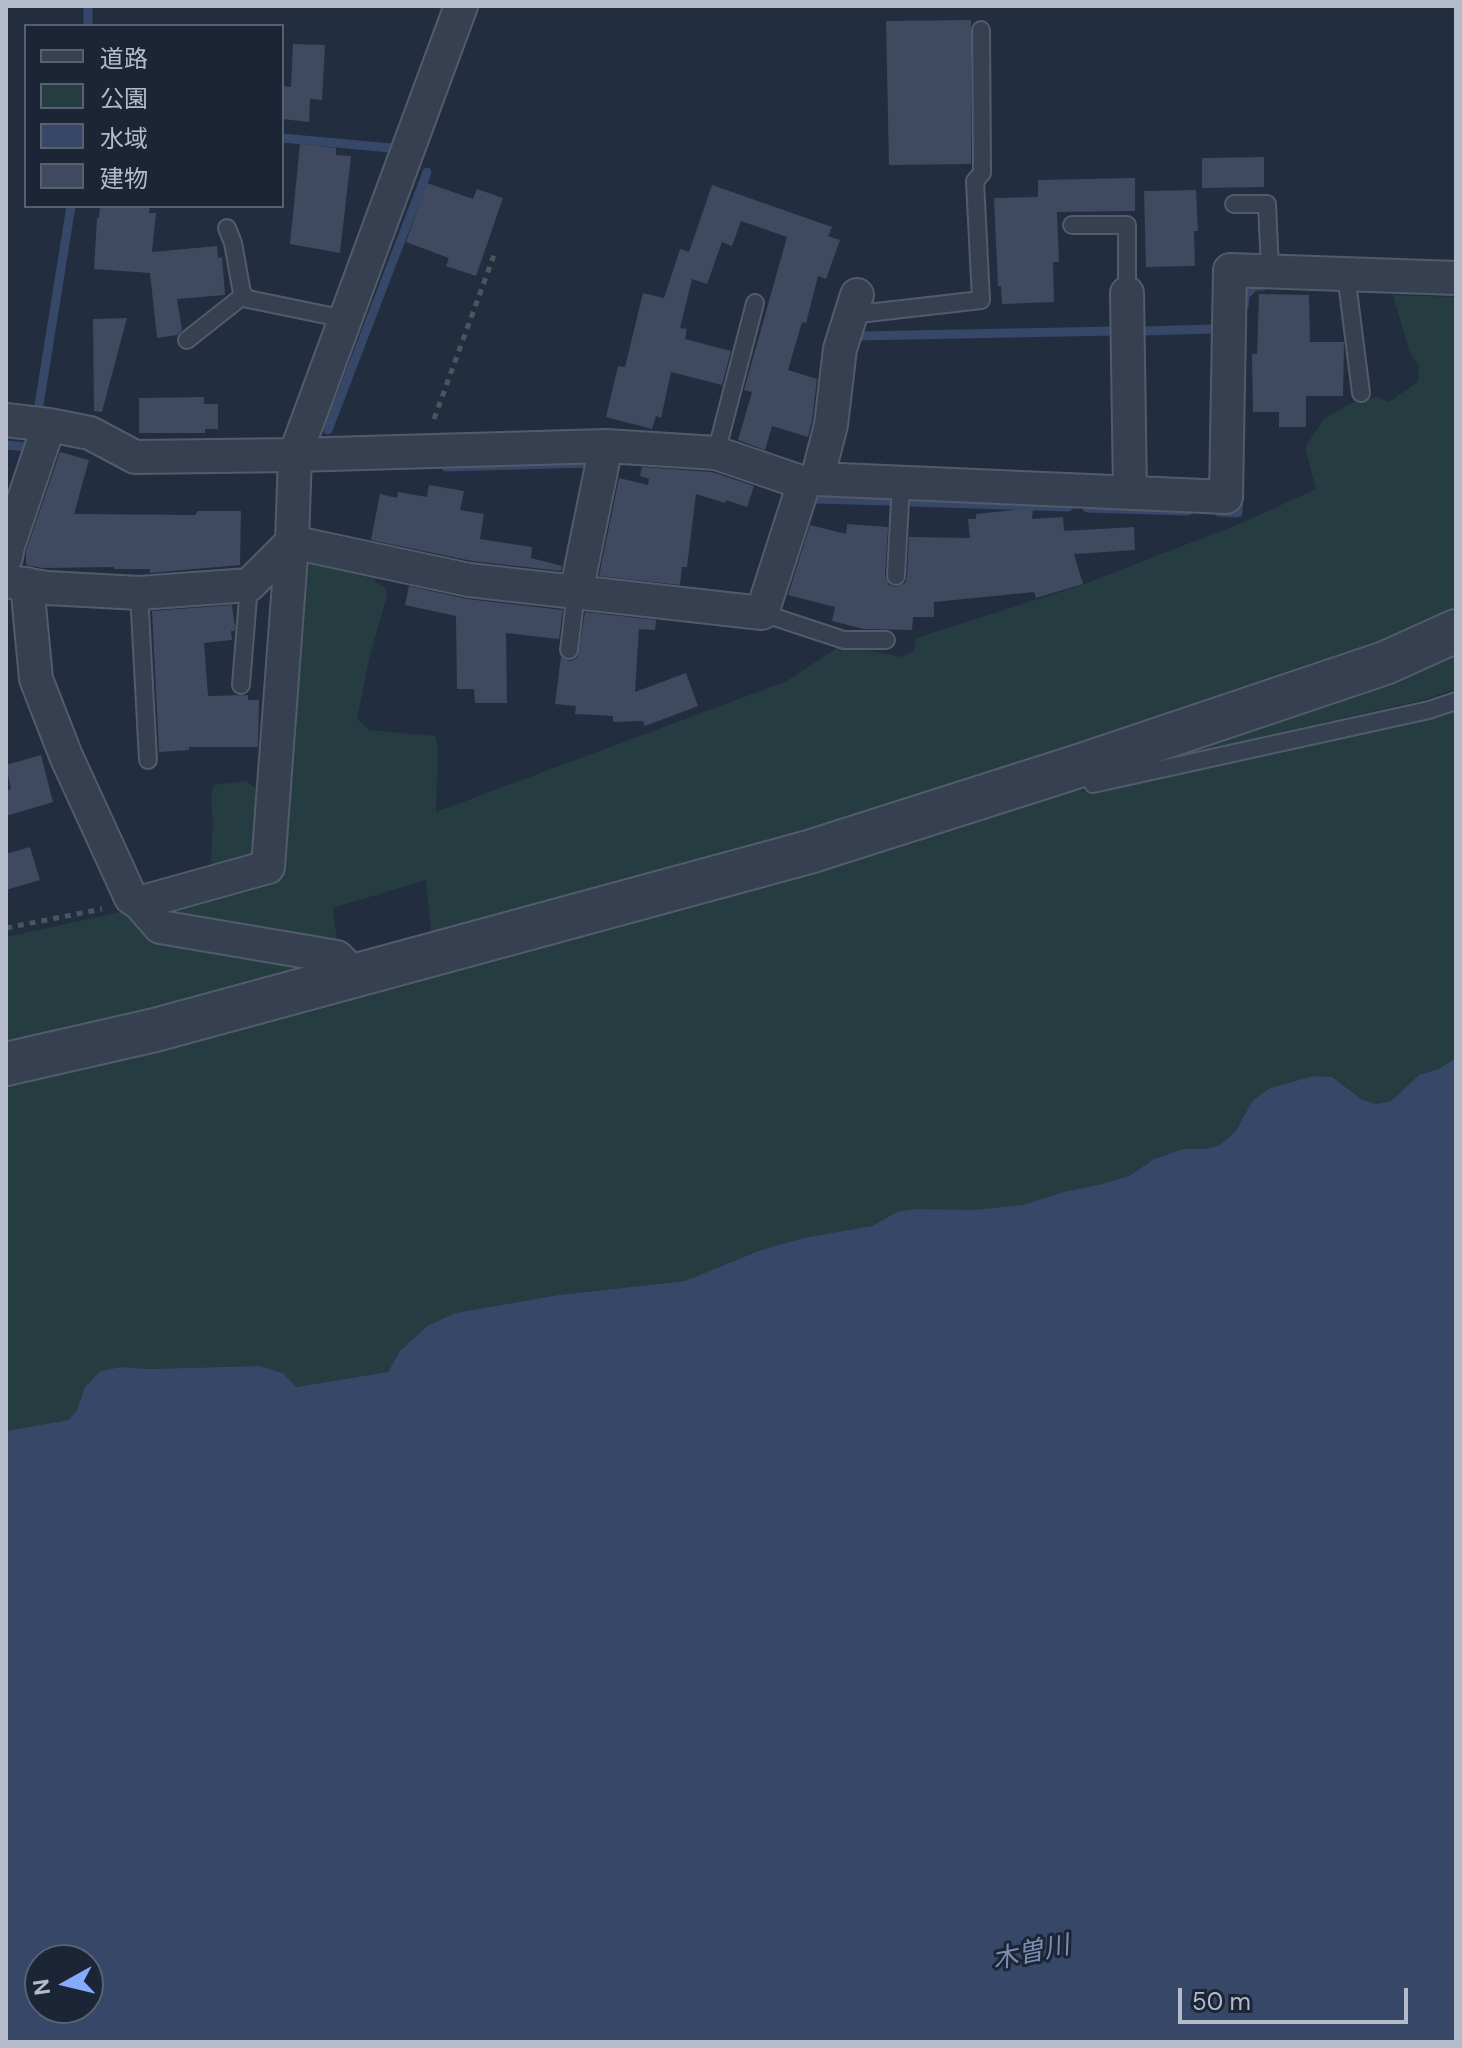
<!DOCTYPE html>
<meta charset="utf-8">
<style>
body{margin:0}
#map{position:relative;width:1462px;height:2048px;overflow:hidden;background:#232d40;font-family:"DM Sans","Noto Sans JP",sans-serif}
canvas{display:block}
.frame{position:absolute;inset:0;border:8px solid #b4bbcb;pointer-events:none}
.legend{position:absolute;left:24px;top:24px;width:260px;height:184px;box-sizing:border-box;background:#1c2535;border:2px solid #596171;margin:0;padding:10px 14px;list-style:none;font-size:24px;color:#b4bbcb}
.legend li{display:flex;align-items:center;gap:16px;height:40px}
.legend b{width:40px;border:2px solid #596171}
.north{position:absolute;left:24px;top:1944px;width:80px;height:80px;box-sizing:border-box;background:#1c2535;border:2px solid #596171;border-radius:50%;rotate:262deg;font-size:22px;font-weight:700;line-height:32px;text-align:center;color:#b4bbcb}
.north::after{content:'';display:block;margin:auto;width:28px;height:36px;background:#86abfe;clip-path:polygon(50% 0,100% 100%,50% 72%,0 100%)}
.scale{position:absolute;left:1178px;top:1988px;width:230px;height:36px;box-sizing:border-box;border:4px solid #b4bbcb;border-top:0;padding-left:10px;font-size:24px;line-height:28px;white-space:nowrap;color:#b4bbcb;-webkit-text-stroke:6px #1c2535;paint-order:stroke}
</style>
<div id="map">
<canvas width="1462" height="2048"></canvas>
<div class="frame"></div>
<ul class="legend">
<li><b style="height:10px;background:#374050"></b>道路</li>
<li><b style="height:22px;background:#253c41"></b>公園</li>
<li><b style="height:22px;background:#364768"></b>水域</li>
<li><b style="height:22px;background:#3f4a60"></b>建物</li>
</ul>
<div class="north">N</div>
<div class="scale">50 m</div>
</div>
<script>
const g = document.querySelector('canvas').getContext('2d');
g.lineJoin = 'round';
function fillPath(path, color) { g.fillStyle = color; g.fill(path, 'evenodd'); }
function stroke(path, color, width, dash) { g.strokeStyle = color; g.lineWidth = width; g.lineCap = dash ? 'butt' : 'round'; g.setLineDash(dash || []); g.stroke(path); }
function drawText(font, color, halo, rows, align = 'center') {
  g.font = font + ' "DM Sans","Noto Sans JP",sans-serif'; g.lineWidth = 6; g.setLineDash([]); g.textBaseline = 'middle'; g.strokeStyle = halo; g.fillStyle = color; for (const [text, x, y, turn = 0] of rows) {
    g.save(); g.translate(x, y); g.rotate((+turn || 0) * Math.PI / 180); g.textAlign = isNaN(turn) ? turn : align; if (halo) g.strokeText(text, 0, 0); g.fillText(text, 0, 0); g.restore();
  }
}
fillPath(new Path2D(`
 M1393,295L1456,297V614L1396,641L1107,744L432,940L426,880L333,908L338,951L166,922L162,904L278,869L299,553L374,568L375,582L385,587L387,596L370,655L357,719L369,730L435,736L438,751L436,812L787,681L841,645L902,657L914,650L916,638L1082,585L1244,522L1316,489L1305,447L1324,419L1351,403L1377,397L1389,402L1418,382L1419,366L1409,351Z
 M1456,645V689L1423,700L1117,769Z
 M1456,710V1058L1438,1069L1419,1075L1391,1101L1374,1104L1364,1100L1332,1077L1313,1076L1270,1088L1253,1100L1235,1132L1220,1145L1206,1149H1183L1154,1159L1131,1175L1102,1184L1063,1192L1023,1205L973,1210L897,1212L872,1226L808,1237L761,1250L685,1281L558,1295L455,1313L427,1326L400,1351L388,1372L296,1387L283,1373L260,1366L147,1369L121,1367L100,1371L85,1387L77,1410L69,1421L6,1431V1078L1062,787L1095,793L1431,717Z
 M245,781L257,789L263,802L260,861L212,873C210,855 212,843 213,825C213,811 208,799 214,785Z
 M134,909L334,962L6,1051V937Z`), '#253c41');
fillPath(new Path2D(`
 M1456,1058V2042H6V1431L69,1420L77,1410L85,1387L100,1371L121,1367L147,1369L260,1366L283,1373L296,1387L388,1372L400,1351L427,1326L455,1313L558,1295L685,1281L761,1250L808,1237L872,1226L897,1212L916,1209L973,1210L1023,1205L1063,1192L1102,1184L1131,1175L1154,1159L1183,1149H1206L1220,1145L1235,1132L1253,1100L1270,1088L1313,1076L1332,1077L1363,1100L1375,1104L1391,1101L1419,1075L1438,1069ZM40,1960H88V2008H40Z`), '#364768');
stroke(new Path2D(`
 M88,26V6
 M282,138L391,148
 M1244,306L1245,296L1254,286H1263
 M1143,331L1214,329
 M856,341L857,336L1115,331
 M39,405L71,206
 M328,430L427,172
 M6,445L27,447
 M446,467L590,463
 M814,499L891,501
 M912,502L1068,507
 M1087,508L1188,511
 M1219,512L1238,513L1239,495`), '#364768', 9);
fillPath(new Path2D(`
 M971,20V164L889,165L886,21Z
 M293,44L325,45L322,100L310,99L309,122L282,119V86L291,87Z
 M300,144L336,148V155L351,156L340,253L290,244Z
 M1264,157V187L1202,188V158Z
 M1135,178V211L1057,212L1059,262H1053L1054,302L1002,304L1001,286H998L994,198L1038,197V180Z
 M427,183L473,199L477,189L503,198L476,276L446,266L449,258L406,242Z
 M712,185L832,227L828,236L840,240L826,279L818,276L806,323L802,322L788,370L817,379L812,421L808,437L772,426L765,450L738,440L752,392L744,390L787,237L741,221L732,246L722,242L707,284L692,279L680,328L687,329L685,339L731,351L722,385L671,372L661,418L656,416L652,429L606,417L618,366L625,367L643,293L664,298L680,249L689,252Z
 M1196,190L1198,231H1194L1195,266L1146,267L1144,191Z
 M100,206H150L149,213H156L152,252L217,246L218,258L222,257L225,295L177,299L182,330L177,335L157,338L150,273L94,269L97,218H99Z
 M1259,294L1309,295L1310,342H1344L1343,396H1306V427H1279V412H1253L1252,354H1257Z
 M127,318L102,412L94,411L93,319Z
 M204,397V404H218V429H205V433H139V398Z
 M60,452L89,460L74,514L195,515L198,511H241L240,565L150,573V569H114V567L43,568L26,565V551Z
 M642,467L712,472L754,486L747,507L726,500L725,503L696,494L687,567H682L680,585L599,576L619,478L648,485L649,479L640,476Z
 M429,485L464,491L460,510L484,514L480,539L532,547L531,558L562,566L561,571L472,561L371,540L380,494L397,498L398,492L427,497Z
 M1033,508L1032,519L1063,517L1064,531L1134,527L1135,550L1074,554L1083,584L1036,598L1034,592L934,602V617H913L912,630L864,629L832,621L835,607L788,595L810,525L846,534L847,524L888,527L885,576L889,585L896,587L905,583L907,577L909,537L970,538L968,519H976V514Z
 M409,586L467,599L563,610L559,639L506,633L507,703H475L474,689H457L456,616L405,605Z
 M232,605L235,627L234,631H231L232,640L204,643L208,696L248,695V700H259L258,747H189V750L159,752L152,611Z
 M585,612L656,620L655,630L639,629L635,692L686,673L698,706L645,726L643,721L613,722V716L575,714L576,706L555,704L561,657L568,661L574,660L578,656Z
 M41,755L53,802L6,816V791L11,789L6,765Z
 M30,847L40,880L6,890V854Z`), '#3f4a60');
const service = new Path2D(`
 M1234,204H1267L1270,270
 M1072,225H1127V293
 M227,228L233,243L242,293L248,299L345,319
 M1346,274L1361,393
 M850,315L981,300L975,181L982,173L981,30
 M187,340L244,295
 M716,453L755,303
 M896,576L901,483
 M139,593L148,760
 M762,613L844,640H886
 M569,650L576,593
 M241,685L249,585
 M1083,766L1093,784L1429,710L1456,701`);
const minor = new Path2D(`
 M1127,293L1130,493
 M6,420L49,425L90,433L135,457L295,455L606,446L716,453L804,483L817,479L1226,497L1230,270L1456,278
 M817,479L831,425L840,349L857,295
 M6,557L8,546L49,425
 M6,581L47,588L139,593L249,585L292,542L469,580L762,613L804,483
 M27,584L36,679L66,756L131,898L139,903
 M576,593L606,446
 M356,976L337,957L160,927L139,903L268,867L292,542L295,455L461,6`);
const tertiary = new Path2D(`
 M6,1064L155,1030L809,852L1082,765L1385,663L1456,631`);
stroke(service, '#525b6b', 20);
stroke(minor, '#525b6b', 36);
stroke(tertiary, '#525b6b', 46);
stroke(new Path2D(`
 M434,419L494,255
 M6,928L102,909`), '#43595e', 5, [6, 6]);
stroke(service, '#374050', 16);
stroke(minor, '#374050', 32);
stroke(tertiary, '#374050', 42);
drawText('italic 26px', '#7a8eb4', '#1c2535', [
 ["木曽川",1031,1954,-12]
]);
</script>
